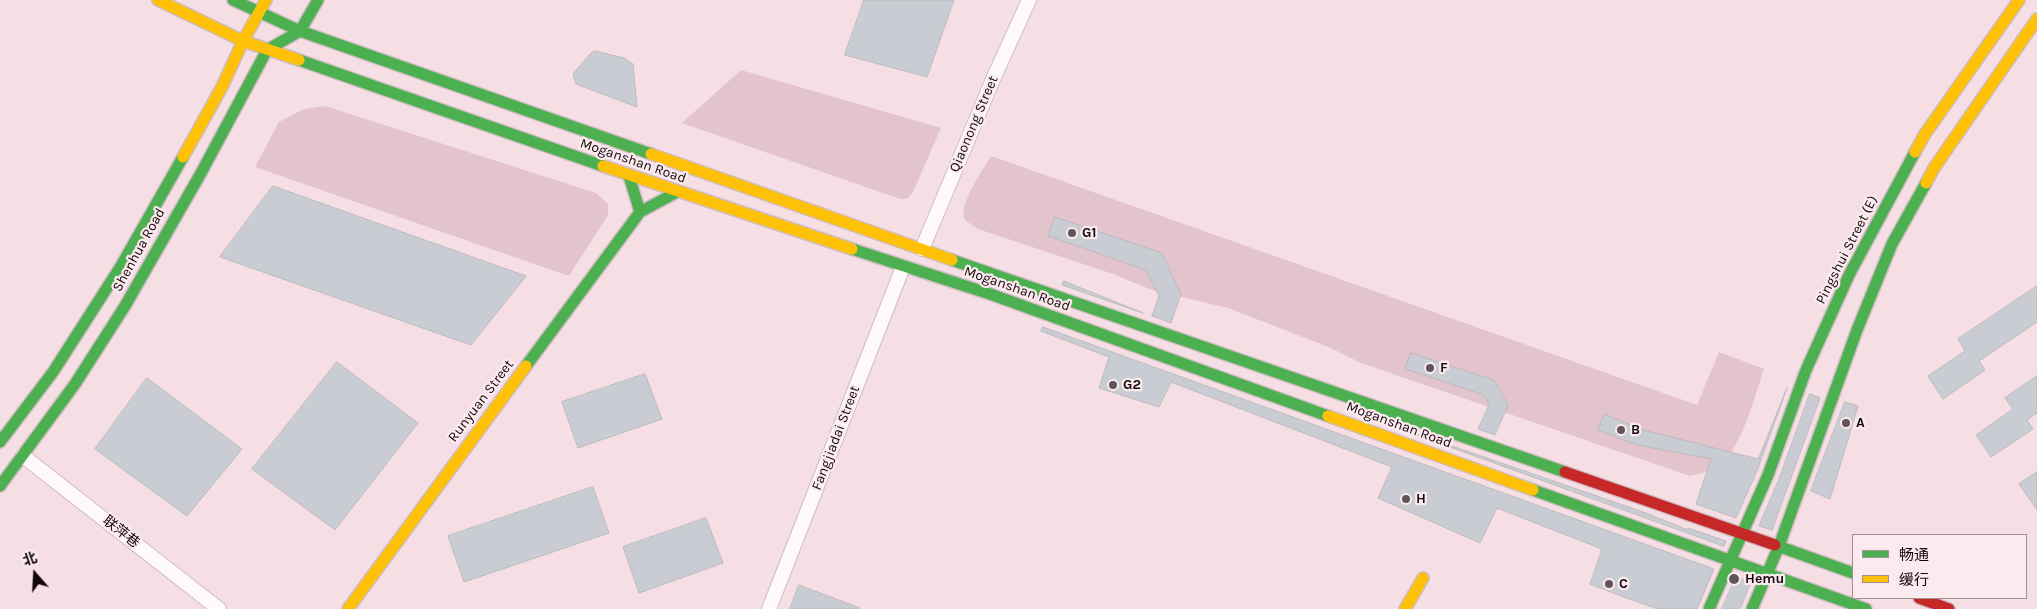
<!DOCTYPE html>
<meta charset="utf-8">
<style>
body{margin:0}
#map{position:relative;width:2037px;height:609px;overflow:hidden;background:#f5dfe5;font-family:Karla,"Noto Sans SC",sans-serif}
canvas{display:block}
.legend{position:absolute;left:1852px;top:534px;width:175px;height:65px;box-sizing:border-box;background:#fbebef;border:1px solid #9e9094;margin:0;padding:6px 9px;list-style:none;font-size:15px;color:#13070b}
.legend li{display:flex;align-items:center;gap:10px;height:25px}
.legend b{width:25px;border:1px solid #9e9094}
.north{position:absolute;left:10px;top:549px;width:50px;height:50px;-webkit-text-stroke:4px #fbebef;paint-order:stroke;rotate:341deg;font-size:14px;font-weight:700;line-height:20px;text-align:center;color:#13070b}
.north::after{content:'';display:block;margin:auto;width:18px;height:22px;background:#13070b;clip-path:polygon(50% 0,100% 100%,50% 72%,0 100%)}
</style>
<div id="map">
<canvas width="2037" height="609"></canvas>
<ul class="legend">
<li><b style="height:6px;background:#4caf50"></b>畅通</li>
<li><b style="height:6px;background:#ffc107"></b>缓行</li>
</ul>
<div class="north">北</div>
</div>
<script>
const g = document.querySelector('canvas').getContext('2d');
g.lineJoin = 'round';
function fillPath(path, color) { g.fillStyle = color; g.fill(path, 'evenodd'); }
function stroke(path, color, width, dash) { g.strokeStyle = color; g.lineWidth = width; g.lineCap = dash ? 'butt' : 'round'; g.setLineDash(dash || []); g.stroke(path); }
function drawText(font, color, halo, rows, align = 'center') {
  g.font = font + ' Karla,"Noto Sans SC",sans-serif'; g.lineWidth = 4.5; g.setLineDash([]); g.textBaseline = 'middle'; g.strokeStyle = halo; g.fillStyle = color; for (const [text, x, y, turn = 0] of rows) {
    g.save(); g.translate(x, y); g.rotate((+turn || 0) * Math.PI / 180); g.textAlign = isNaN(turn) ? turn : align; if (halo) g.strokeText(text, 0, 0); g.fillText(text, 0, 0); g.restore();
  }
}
fillPath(new Path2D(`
 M741,70L941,128L913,192L907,199H900L682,123Z
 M325,106L596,193L608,204V215L569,276L255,167L279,122L304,109Z
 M991,156L1697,405L1719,352L1764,369C1754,397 1741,455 1713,469C1706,472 1697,474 1690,476L1361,363L1331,348L1228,308L1149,289L1113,274L978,229C974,226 968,223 965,220C957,207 983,169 991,156Z`), '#e3c3cc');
const building = new Path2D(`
 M864,0H954L927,77L845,55Z
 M595,51L624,58L633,64L637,107L576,84L573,74L591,53Z
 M273,186L526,276L471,345L220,257Z
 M1055,217L1162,253L1181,294L1171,323L1152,316L1159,296L1146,270L1048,236Z
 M1064,281L1143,313L1062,285Z
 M2037,286V322L1979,361L1985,370L1943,399L1928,376L1965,351L1958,339Z
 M1043,327L1714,569L1697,609H1658L1624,597L1590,584L1602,549L1497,508L1480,543L1378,498L1392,467L1171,382L1159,407L1099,388L1109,357L1041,331Z
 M1411,353L1494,380L1508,405L1495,435L1478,429L1489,405L1484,395L1405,369Z
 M337,362L418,423L335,530L252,469Z
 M645,374L662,419L578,448L562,402Z
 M2037,376V413L2027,420L2033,429L1991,457L1976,435L2013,409L2005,398Z
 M147,378L242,449L187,516L95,449Z
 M1787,388L1757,471L1736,518L1696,504L1711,459L1637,445L1598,430L1604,414L1643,430L1758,459Z
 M1810,394L1820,398L1772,530L1759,526L1779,479Z
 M1845,402L1858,406L1830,499L1811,491Z
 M1348,410L1646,513L1688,530V528L1726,541L1724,546Z
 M2037,472V510L2019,484Z
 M593,487L609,533L464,582L448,536Z
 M706,518L723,563L639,593L623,547Z
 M1736,577L1751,582L1740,609H1722Z
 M799,585L860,608V609H790Z`);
fillPath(building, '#c9cdd3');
stroke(building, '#bcbabe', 1);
const street = new Path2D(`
 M922,249L994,77L1029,0
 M23,456L219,609
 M769,609L903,267`);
const fast = new Path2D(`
 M233,0L300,31L651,154
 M299,60L603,166
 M629,176L640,212
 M852,249L990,294L1328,416
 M952,260L1565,472
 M526,366L640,212L677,192
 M0,442L53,372L121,266L183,157
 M0,486L75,384L125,306L201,173L267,50L300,31L318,0
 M1533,490L1866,609
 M1775,545L1853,573
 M1709,609L1768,475L1806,370L1849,275L1915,152
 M1752,609L1779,546L1857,330L1892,244L1926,183`);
const slow = new Path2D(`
 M158,0L243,41L299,60
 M1915,152L1925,134L2019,0
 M651,154L952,260
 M183,157L222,87L243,41L266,0
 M603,166L852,249
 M1926,183L1934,168L2037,19
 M1328,416L1533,490
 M348,609L526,366
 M1405,609L1423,578`);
const jam = new Path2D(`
 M1565,472L1775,545
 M1919,598L1949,609`);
stroke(street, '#cebcc1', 16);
stroke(fast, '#cebcc1', 14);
stroke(slow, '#cebcc1', 14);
stroke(jam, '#cebcc1', 14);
stroke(street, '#fefafb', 14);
stroke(fast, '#4caf50', 11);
stroke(slow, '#ffc107', 11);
stroke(jam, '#c62828', 11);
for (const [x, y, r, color] of [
 [1072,233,5,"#625357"],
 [1430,368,5,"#625357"],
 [1113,385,5,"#625357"],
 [1846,423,5,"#625357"],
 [1621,430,5,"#625357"],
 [1406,499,5,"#625357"],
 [1734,579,6,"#625357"],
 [1609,584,5,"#625357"]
]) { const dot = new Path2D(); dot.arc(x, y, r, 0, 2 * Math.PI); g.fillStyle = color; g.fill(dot); stroke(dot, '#fbebef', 2); }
drawText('14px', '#13070b', '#fbebef', [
 ["Qiaonong Street",974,124,-67],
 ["Moganshan Road",633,161,19],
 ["Shenhua Road",139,250,-61],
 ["Pingshui Street (E)",1847,250,-63],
 ["Moganshan Road",1017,289,19],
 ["Runyuan Street",481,401,-53],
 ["Moganshan Road",1399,425,20],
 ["Fangjiadai Street",836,438,-69],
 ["联萍巷",121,532,38]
]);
drawText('bold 14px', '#13070b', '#fbebef', [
 ["G1",1082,233],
 ["F",1440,368],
 ["G2",1123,385],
 ["A",1856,423],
 ["B",1631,430],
 ["H",1416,499],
 ["Hemu",1745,579],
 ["C",1619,584]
], 'left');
</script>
